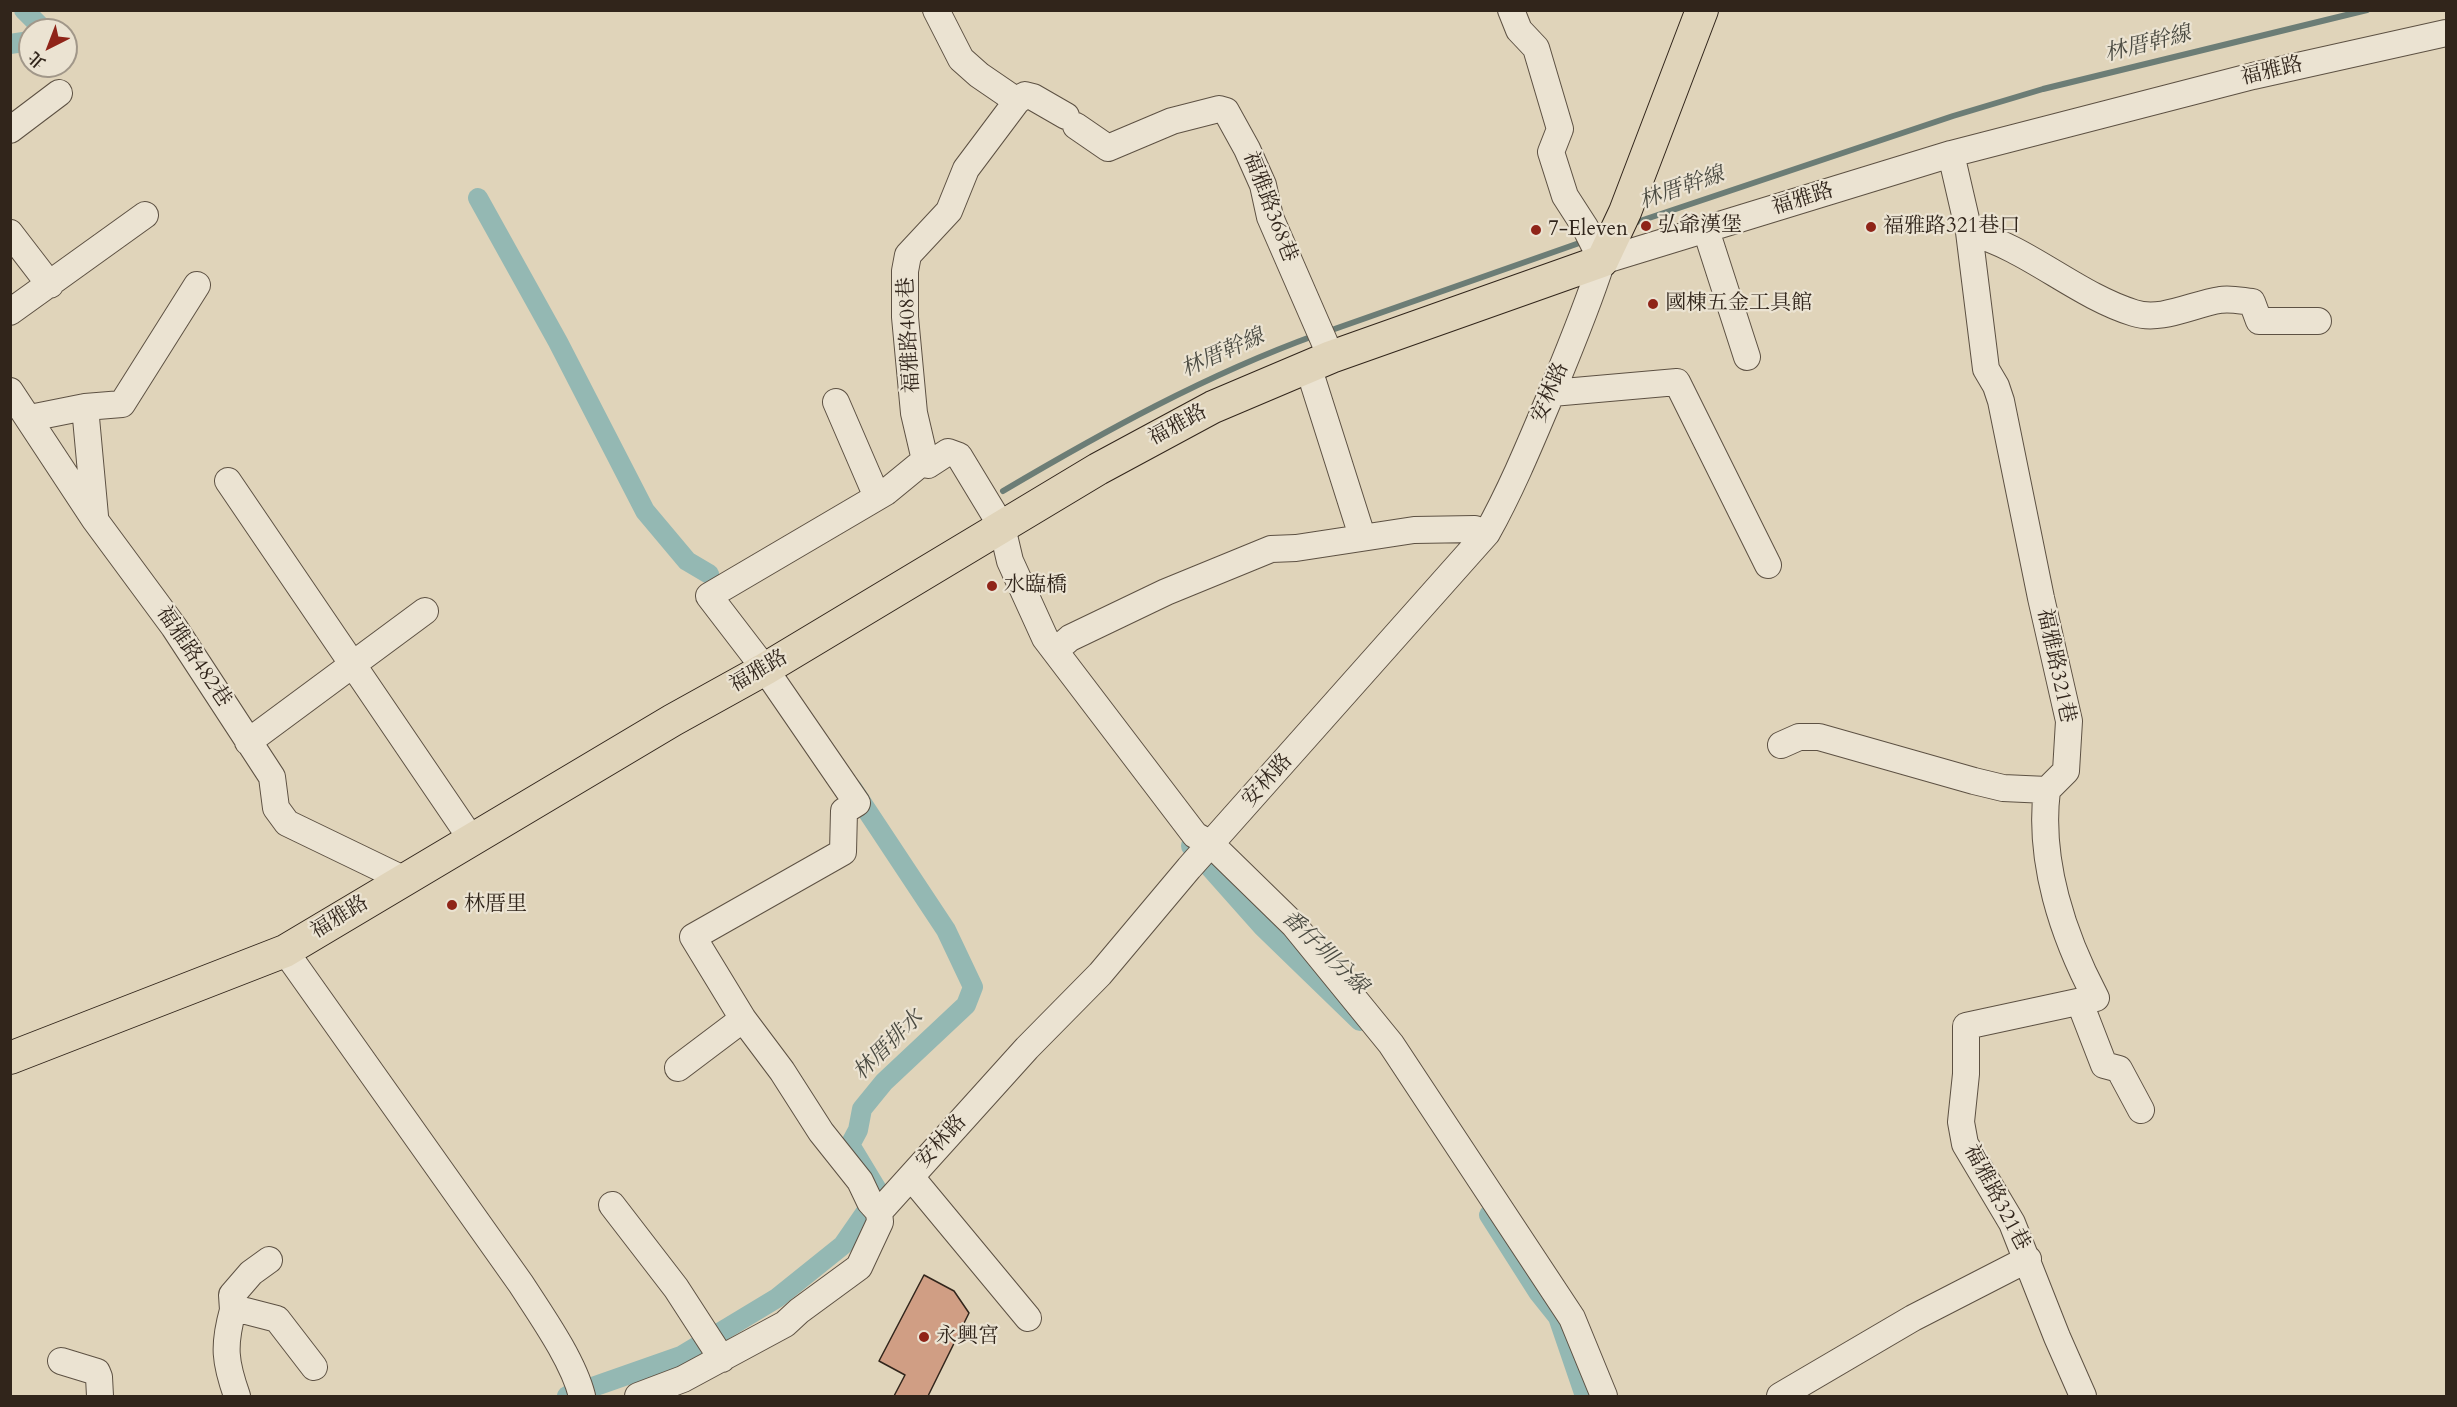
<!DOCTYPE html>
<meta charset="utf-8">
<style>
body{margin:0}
#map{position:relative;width:2457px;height:1407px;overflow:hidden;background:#e0d4ba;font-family:Cardo,"Noto Serif TC",serif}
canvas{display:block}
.frame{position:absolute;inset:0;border:12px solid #31251b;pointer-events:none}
.north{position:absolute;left:18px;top:18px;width:60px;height:60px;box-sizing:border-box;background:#ebe3d2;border:2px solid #a19789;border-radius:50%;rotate:222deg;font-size:16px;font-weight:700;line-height:24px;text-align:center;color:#31251b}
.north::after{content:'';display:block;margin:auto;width:21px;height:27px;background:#8f2418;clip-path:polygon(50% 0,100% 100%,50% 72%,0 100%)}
</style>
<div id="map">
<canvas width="2457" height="1407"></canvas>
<div class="frame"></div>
<div class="north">北</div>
</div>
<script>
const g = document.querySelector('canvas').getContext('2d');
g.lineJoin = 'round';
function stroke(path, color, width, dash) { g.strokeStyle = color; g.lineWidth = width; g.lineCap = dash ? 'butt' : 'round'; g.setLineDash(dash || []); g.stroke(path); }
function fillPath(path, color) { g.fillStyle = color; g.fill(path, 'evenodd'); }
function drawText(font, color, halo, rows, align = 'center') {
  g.font = font + ' Cardo,"Noto Serif TC",serif'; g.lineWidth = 4.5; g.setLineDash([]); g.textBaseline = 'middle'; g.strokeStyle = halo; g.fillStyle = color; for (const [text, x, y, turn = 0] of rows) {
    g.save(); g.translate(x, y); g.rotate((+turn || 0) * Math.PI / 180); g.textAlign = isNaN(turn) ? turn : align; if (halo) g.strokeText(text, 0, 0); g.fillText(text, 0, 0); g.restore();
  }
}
stroke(new Path2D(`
 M1631,224L1953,116L2043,89L2367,10
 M1326,332L1585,241
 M1003,491C1103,432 1206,375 1316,335`), '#6c7d76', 6);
stroke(new Path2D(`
 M24,10L44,30
 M10,44L30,41
 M478,198L558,342L645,511L687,561L709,574
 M1191,846L1263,927L1360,1021
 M1489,1215L1538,1292L1558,1317L1585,1396
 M567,1396L681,1356L777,1298L843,1245L879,1193L850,1145L858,1130L862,1109L884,1082L966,1005L973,987L946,930L852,788`), '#94b8b3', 20);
const building = new Path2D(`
 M924,1275L954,1291L969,1313L928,1396H894L905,1375L879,1361Z`);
fillPath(building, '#d09e84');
stroke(building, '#31251b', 1.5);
const minor = new Path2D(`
 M936,10L961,59L979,75L1017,101L966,169L949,211L908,255L905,271V317L914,413L925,460L928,465L948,452L959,456L1002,527L1010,561L1045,638L1195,835L1211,844L1294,925L1391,1044L1572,1318L1604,1396
 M1511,10L1519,30L1536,48L1560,129L1551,152L1565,196L1585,227L1602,261
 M1017,101L1025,95L1033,97L1066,116
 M1076,126L1108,148L1172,121L1219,109L1226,111L1247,149L1263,185L1270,217L1331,357
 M10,130L59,93
 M1951,154L1969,232L1986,369L1996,386L2001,401L2041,598L2069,721L2066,771L2047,790C2038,861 2063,936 2096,998L1966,1026V1074L1961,1122L1965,1144L2012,1223L2057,1337L2083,1396
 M1706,230L1747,357
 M1969,232C2028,248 2076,295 2134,313C2161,322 2193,304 2220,300C2230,298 2242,301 2252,302L2259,321H2318
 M10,233L50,285
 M1602,261L1951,154L2253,76L2446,33
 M10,312L145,215
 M1308,366L1362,536
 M10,391L95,520L174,627L272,777L276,808L287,823L403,879
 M1552,393L1677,382L1768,565
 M836,402L877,497
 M85,407L95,516
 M30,418L85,407L122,404L197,285
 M228,481L472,840
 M1055,651L1070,638L1166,592L1271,549L1296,548L1414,530L1475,529L1487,533
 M248,742L425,611
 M1781,745L1799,737H1819L1974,781L2003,788L2047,790
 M285,951L521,1284C541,1315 573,1360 582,1396
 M2080,1003L2104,1065L2119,1069L2141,1110
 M678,1068L743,1019
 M911,1177L1028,1318
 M612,1205L676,1288L722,1359
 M879,1212L870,1202L860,1181L821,1132L782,1071L743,1019L693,937L843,852L844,811L857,803L765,669L709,596L886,492L925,460
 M233,1310L232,1295L251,1273L269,1260
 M61,1361L97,1372L99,1377L100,1396
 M237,1396C225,1362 223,1346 233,1310L246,1311L277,1319L314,1367
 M638,1396L683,1379L785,1324L799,1311L859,1267L880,1222L879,1212L1027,1048L1100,974L1189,868L1487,533C1511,490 1530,444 1549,399C1568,353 1587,308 1602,261
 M1780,1396L1913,1318L2028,1259`);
const major = new Path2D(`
 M10,1058L285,951L673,720L765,669L1098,469L1213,407L1331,357L1602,261L1625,212L1702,10`);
stroke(minor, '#5d5143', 28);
stroke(major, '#31251b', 34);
stroke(minor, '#ebe3d2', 26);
stroke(major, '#e0d4ba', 32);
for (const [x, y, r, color] of [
 [1646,226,6,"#8f2418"],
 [1871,227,6,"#8f2418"],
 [1536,230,6,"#8f2418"],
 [1653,304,6,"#8f2418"],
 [992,586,6,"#8f2418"],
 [452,905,6,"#8f2418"],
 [924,1337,6,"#8f2418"]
]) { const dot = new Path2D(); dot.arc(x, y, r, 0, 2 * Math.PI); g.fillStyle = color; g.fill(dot); stroke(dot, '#ebe3d2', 2); }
drawText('21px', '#31251b', '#ebe3d2', [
 ["福雅路",2272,72,-13],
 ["福雅路",1803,200,-17],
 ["福雅路368巷",1269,207,69],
 ["福雅路408巷",910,335,-93],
 ["安林路",1551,393,-67],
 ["福雅路",1178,426,-28],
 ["福雅路482巷",193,657,56],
 ["福雅路321巷",2055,666,78],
 ["福雅路",759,672,-30],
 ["安林路",1268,781,-48],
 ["福雅路",340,918,-31],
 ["安林路",942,1142,-48],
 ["福雅路321巷",1996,1198,62]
]);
drawText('21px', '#31251b', '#ebe3d2', [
 ["弘爺漢堡",1658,226],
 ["福雅路321巷口",1883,227],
 ["7-Eleven",1548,230],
 ["國棟五金工具館",1665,304],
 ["水臨橋",1004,586],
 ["林厝里",464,905],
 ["永興宮",936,1337]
], 'left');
drawText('italic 22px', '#4a4a41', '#ebe3d2', [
 ["林厝幹線",2148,45,-14],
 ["林厝幹線",1682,189,-19],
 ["林厝幹線",1223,354,-24],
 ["番仔圳分線",1324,953,44],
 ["林厝排水",889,1046,-45]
]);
</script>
